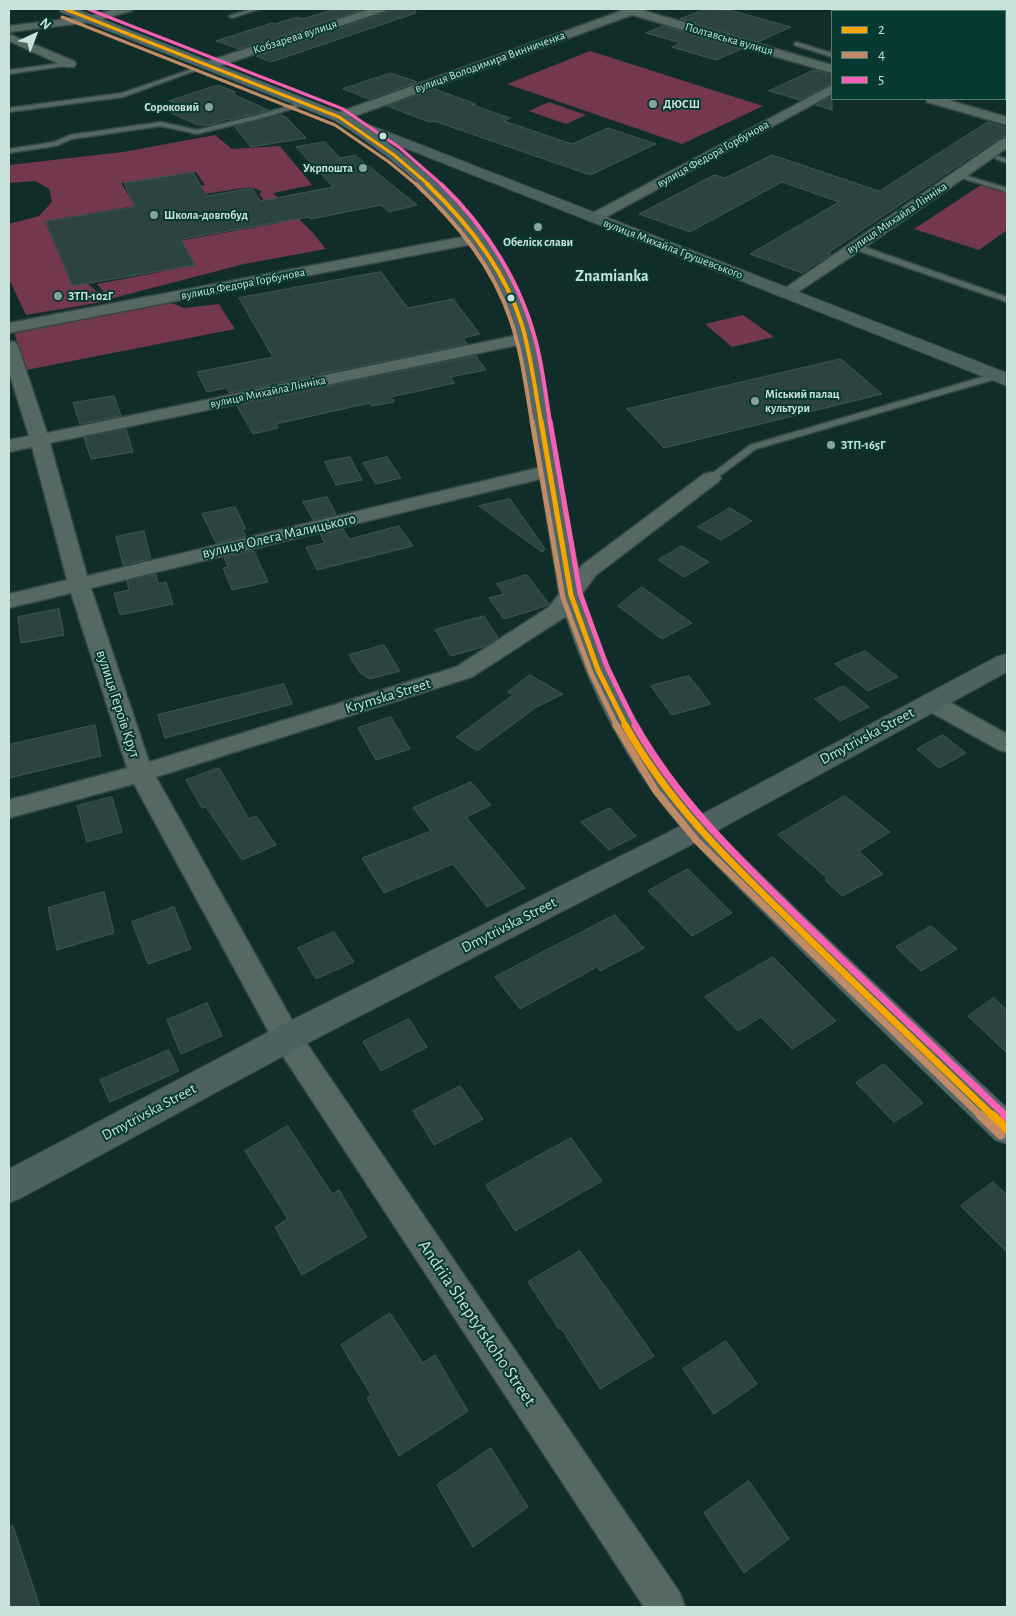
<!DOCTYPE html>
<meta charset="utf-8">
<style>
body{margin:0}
#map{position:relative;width:1016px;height:1616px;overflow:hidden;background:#112d29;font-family:"Alegreya Sans",sans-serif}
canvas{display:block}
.frame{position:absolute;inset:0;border:10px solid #c9e1db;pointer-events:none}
.legend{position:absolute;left:831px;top:10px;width:175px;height:90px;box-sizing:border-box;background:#053931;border:1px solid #537c75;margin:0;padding:6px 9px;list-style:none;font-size:15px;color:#c9e1db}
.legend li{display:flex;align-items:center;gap:10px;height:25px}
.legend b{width:25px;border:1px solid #537c75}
.north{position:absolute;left:10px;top:10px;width:50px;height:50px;-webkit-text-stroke:4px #053931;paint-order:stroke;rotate:43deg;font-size:14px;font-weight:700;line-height:20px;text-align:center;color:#c9e1db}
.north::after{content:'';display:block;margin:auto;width:18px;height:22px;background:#c9e1db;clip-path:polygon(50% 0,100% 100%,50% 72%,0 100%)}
</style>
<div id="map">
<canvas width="1016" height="1616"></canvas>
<div class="frame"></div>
<ul class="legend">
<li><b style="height:6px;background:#f7a600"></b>2</li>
<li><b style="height:6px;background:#c18c65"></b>4</li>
<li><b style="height:6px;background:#f860b3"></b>5</li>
</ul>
<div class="north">N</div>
</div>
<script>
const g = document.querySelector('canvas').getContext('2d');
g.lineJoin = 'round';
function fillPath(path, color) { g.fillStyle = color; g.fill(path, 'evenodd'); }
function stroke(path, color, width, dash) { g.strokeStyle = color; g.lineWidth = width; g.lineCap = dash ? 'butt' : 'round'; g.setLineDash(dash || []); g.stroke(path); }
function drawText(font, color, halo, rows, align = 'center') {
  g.font = font + ' "Alegreya Sans",sans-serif'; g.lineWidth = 4; g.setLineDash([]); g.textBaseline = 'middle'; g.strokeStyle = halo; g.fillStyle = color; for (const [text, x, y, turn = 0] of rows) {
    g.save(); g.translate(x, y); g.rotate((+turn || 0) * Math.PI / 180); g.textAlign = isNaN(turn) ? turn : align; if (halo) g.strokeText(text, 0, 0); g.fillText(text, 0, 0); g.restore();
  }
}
fillPath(new Path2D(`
 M590,51L763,106L682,144L507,84Z
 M549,102L586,115L566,124L529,111Z
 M215,135L232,149L280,146L312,185L273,193L313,233L326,249L244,264L110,299L97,284L196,265L174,251L172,242L279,223L259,193L263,192L251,187L177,198L174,192L205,185L196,172L121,183L135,206L45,221L62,262L108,301L26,315L9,279V224L39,216L52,202L49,189L35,181L9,183V165L123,152Z
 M981,185L1007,193V230L979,250L914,229Z
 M166,301L184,308L219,304L235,329L26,370L13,329Z
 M743,315L774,337L732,347L705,324Z`), '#73384e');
const building = new Path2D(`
 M335,9H365L239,49L216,41L272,23L275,24L297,17L302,19Z
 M389,9H415L416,13L271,62L256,56L386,13Z
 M706,9L733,11L791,27L758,42L680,19Z
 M663,26L742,49L716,60L672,47L681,43L646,33Z
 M814,70L832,75V83L800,100L769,91Z
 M391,73L417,82L369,99L343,89Z
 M218,85L235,92L234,95L269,110L229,120L228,119L211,125H198L158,107L179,104L169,101Z
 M435,89L476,104L472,105L510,118L504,121L572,144L608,128L656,144L590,175L434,121L429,122L387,106Z
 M832,96V110L816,105Z
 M280,114L287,118L306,138L251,147L235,127Z
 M988,122L1007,128V136L1001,137L828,253L831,254L802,273L750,254L839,202L782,182L690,232L639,214L714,175L725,178L772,155L879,191Z
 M325,142L340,158L355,155L417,205L389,212L381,205L311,219L309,217L181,239L195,265L72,286L46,221L135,207L124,183L193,172L207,196L252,188L260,201L333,187L296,147Z
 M381,272L408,308L453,299L480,334L463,338L467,344L229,393L226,388L207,392L197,372L273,357L239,298Z
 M476,356L486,370L450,377L455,383L391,397L394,402L372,406L370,403L276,424L278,428L253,434L237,406Z
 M841,359L882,394L664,448L627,409Z
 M114,396L121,416L80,424L73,403Z
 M126,429L133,452L91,459L84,438Z
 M350,457L362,480L336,485L325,462Z
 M387,457L401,478L376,484L363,463Z
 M327,497L336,514L313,520L303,502Z
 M510,499L545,549L542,552L479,506Z
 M235,507L246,529H242L246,536L216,543L202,514Z
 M730,508L752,521L721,540L698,527Z
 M399,526L413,546L317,570L306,547L325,543L320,534L343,529L349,539Z
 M144,531L151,559L123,565L116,537Z
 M682,546L709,562L684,577L658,560Z
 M254,551L268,582L232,590L223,568L228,567L224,558Z
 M156,574L158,584L166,582L173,604L120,615L114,593L129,590L127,581Z
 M527,575L549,604L546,606L504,619L489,598L504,594L497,584Z
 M642,587L692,623L662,639L618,606Z
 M59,609L64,635L21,643L18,617Z
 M484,616L498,638L486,646L451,656L435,630Z
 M384,645L400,671L370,679L360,673L349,655Z
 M865,651L898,677L868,691L835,664Z
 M530,675L563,694L535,708L477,751L456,737L513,695L508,692Z
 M689,676L711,704L672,715L651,686Z
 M284,684L292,704L165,738L158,715Z
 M844,686L869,707L840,721L815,699Z
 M391,717L410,749L376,760L358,728Z
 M95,725L101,756L9,778V745Z
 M943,735L966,753L939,768L917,749Z
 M219,768L249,819L256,816L276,845L242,860L206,807L202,808L186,780Z
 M471,782L491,805L466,817L525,888L487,907L453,864L384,893L362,858L431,831L413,808Z
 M845,796L890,832L859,851L883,874L842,896L825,880L827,878L778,835Z
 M112,797L122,832L87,842L77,806Z
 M610,808L636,836L609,850L581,822Z
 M688,869L732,913L692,936L648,891Z
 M104,892L114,933L57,950L48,908Z
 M174,907L191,949L148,964L132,922Z
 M615,915L644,948L600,971L597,967L520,1009L495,977Z
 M931,926L957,949L921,971L896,947Z
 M334,932L354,962L316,979L298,948Z
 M773,957L836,1021L792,1049L761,1017L738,1031L705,997Z
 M994,998L1007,1010V1053L968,1016Z
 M207,1003L222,1036L181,1054L167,1020Z
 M409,1019L427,1047L381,1071L363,1042Z
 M169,1050L179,1071L110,1102L100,1080Z
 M884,1064L923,1103L894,1122L856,1083Z
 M460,1086L483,1119L434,1145L413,1111Z
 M288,1126L332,1194L339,1190L367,1237L302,1275L275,1227L288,1219L245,1151Z
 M571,1138L602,1181L515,1231L486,1185Z
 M993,1182L1007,1195V1252L961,1206Z
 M580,1251L654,1356L600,1389L561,1328L559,1329L528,1282Z
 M390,1313L423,1363L435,1355L468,1411L399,1456L367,1398L371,1395L341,1345Z
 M726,1341L757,1384L714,1414L683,1369Z
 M491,1448L528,1507L473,1547L437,1485Z
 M749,1481L789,1539L744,1573L704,1513Z
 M13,1526L40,1607H9V1527Z`);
fillPath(building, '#2d4342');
stroke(building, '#405655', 1);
const lane = new Path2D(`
 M251,9H259L232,18L229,16Z
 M796,42L832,53V57L794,45Z
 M70,62L72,65L9,74V70Z
 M192,69L197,70L123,97L9,112V108L122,93Z
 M306,101L309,103L308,104L262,118L197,134L161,126L72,139L56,146L9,153V149L54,142L70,135L161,122L197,130L258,115Z
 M998,156L1007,159V163L996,159V157Z
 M958,173L1007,188V192L958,177Z
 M853,245H859L1007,297V302L853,249Z
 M996,373L1000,376L999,378L756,449L714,480L711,481L706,478L750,445Z`);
const street = new Path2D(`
 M115,9H133L131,11L91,22L9,32V26L90,16Z
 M370,9H387L385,11L213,68L209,69L203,65L205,62Z
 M620,9H646L645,11L832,65V73L632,15L344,120H334L332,117L334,114L621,11Z
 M935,9H955L957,11H937Z
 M973,9H988L986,11H971Z
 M1005,22H1007V29H1005Z
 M9,34L74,61L76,64L74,67H66L9,41Z
 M832,85V94L599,221H589L587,218L589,215Z
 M926,99H945L1007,117V125L927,102Z
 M1007,138V148L861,250L792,296H780L778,293L1002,139Z
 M478,234L483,236L486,239L483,242L9,333V323Z
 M527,335L533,336L535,340L533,344L513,346L50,443L87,576L550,465L557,467L560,471L557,475L91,588L149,762L456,667L549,607L582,565L704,474L711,472L718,474L721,478L718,482L596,575L565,617L472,677L156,777L297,1029L680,1593L685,1607H644L277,1047L134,784L9,818V800L127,768L71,593L9,608V594L67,580L32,447L9,452V440L29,436L9,372V341L15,342L18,346L47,433L513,336Z
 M931,694L939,696L1007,734V752L999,750L923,708L919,702L923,696Z`);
const secondary = new Path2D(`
 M339,113L1007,373V386L334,120L332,117L334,114Z
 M1007,654V672L687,847L298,1048L21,1198L9,1203V1169L276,1028L667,833L998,656Z`);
const primary = new Path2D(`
 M59,9H76L344,114C422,161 492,225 527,312C531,323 534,336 537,348L583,595C603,660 634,725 674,780C708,827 752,865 793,906C864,974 936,1041 1007,1108V1144L995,1140C922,1069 848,998 776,925C734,883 691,843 655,795C612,736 580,665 559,595L519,348C515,336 513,323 508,311C476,228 409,166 334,120L61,12Z`);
stroke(lane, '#344743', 3);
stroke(street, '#344743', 3);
stroke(secondary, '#344743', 2);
stroke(primary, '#344743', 2);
fillPath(lane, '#556864');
fillPath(street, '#556864');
fillPath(secondary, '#4d6260');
fillPath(primary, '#516767');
stroke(new Path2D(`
 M65,9L339,117L394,155L429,185`), '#f7a600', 3);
stroke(new Path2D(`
 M427,184C468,223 505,270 522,325C531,356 535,390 541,422`), '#f7a600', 4);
stroke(new Path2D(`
 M541,421L571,595L598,670L626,726`), '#f7a600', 5);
stroke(new Path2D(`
 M625,725C671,807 732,864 799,929C863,992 928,1054 993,1116`), '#f7a600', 7);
stroke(new Path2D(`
 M992,1115L1007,1129`), '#f7a600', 9);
stroke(new Path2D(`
 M62,17L335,125L389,162L417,185`), '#c18c65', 3);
stroke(new Path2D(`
 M416,184C457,223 493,266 511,321C522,353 526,388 532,422`), '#c18c65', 4);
stroke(new Path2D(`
 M532,421L563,598L591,673L617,726`), '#c18c65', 5);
stroke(new Path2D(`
 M616,725L656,791L697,841L981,1116`), '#c18c65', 7);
stroke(new Path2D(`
 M980,1115L1001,1135`), '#c18c65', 9);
stroke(new Path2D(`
 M88,9L343,109L400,148L442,185`), '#f860b3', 3);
stroke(new Path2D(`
 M441,184C487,228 522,284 537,346C543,371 546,397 550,422`), '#f860b3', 4);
stroke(new Path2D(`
 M550,421L580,593L607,667L636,726`), '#f860b3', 5);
stroke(new Path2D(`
 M635,725C678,801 739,859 801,920C869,986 938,1051 1006,1116`), '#f860b3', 7);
stroke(new Path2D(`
 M1005,1115L1007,1117`), '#f860b3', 9);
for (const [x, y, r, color] of [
 [653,104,5,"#89a29d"],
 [209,107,5,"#89a29d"],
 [383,136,4.5,"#c9e1db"],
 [363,168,5,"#89a29d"],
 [154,215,5,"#89a29d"],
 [538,227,5,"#89a29d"],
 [58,296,5,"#89a29d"],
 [511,298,4.5,"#c9e1db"],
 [755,401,5,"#89a29d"],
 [831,445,5,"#89a29d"]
]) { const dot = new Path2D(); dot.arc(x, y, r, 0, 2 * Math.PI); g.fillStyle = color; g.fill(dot); stroke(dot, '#053931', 2); }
drawText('12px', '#c9e1db', '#053931', [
 ["Кобзарева вулиця",295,37,-18],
 ["Полтавська вулиця",729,39,16],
 ["вулиця Володимира Винниченка",490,62,-20],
 ["вулиця Федора Горбунова",713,154,-29],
 ["вулиця Михайла Лінніка",897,218,-34],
 ["вулиця Михайла Грушевського",673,249,21],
 ["вулиця Федора Горбунова",243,284,-11],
 ["вулиця Михайла Лінніка",268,392,-12]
]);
drawText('bold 12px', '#c9e1db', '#053931', [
 ["ДЮСШ",663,104],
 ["Сороковий",199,107,"right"],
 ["Укрпошта",353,168,"right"],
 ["Школа-довгобуд",164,215],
 ["Обеліск слави",538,242,"center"],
 ["ЗТП-102Г",68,296],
 ["Міський палац",765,394],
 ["культури",765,408],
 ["ЗТП-165Г",841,445]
], 'left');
drawText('15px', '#c9e1db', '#053931', [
 ["вулиця Олега Малицького",279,536,-13],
 ["Krymska Street",388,696,-17],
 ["вулиця Героїв Крут",118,704,72],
 ["Dmytrivska Street",867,736,-28],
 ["Dmytrivska Street",509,925,-27],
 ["Dmytrivska Street",149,1112,-28]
]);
drawText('bold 16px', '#c9e1db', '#053931', [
 ["Znamianka",612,276]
]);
drawText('18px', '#c9e1db', '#053931', [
 ["Andriia Sheptytskoho Street",477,1323,56]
]);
</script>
